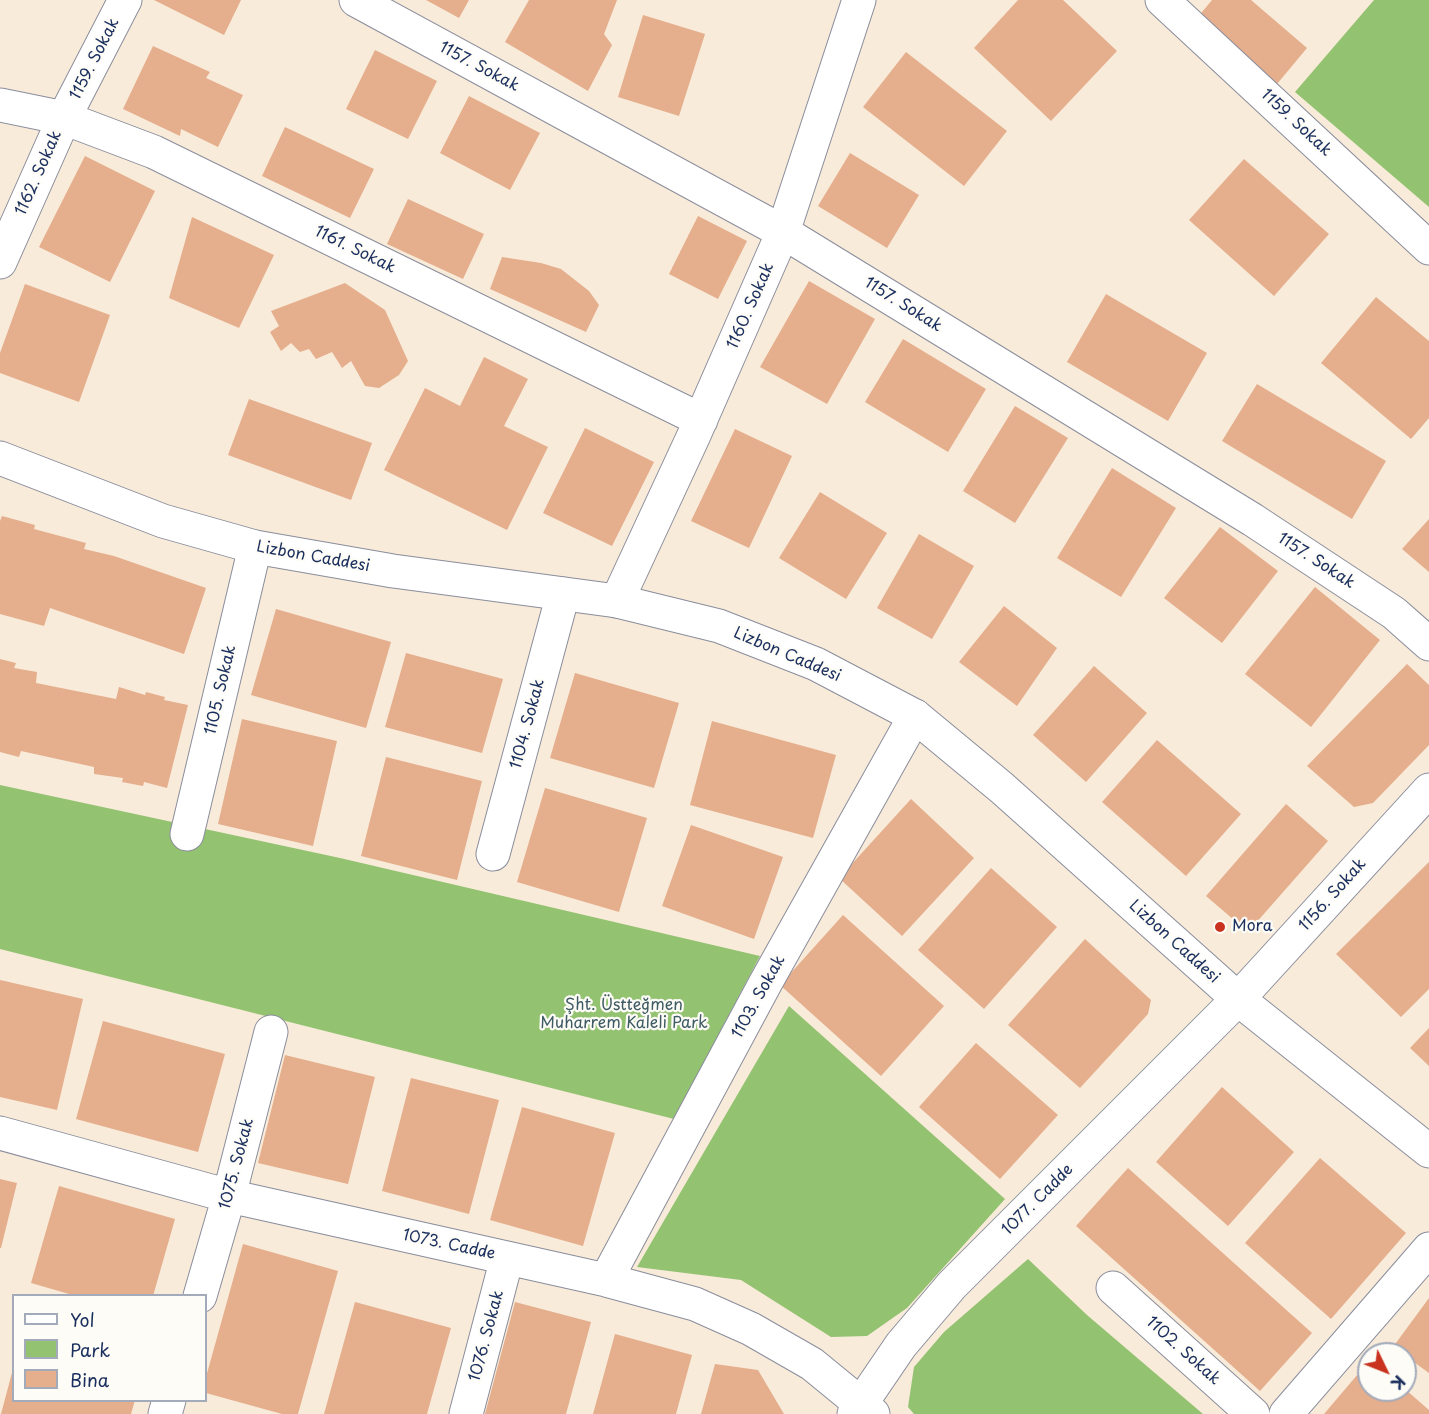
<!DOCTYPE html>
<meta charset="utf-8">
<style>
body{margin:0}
#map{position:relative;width:1429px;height:1414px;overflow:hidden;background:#f8ebd9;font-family:"Playpen Sans",sans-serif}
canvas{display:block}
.legend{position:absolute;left:12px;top:1294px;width:195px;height:108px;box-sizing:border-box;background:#fdfcf7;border:2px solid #a3aaba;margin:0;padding:8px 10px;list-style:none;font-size:18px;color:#1b2f5e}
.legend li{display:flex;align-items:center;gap:12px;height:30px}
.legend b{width:30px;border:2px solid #a3aaba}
.north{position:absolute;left:1357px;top:1342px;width:60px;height:60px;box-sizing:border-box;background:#fdfcf7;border:2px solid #a3aaba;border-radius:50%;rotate:133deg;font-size:16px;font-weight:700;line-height:24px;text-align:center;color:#1b2f5e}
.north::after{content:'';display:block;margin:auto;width:21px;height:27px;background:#c8321e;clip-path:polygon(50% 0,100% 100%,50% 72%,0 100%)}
</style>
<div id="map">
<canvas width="1429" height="1414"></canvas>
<ul class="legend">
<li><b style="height:8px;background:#fff"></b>Yol</li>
<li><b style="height:16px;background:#93c271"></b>Park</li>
<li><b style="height:16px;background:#e5ae8d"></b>Bina</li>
</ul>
<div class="north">K</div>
</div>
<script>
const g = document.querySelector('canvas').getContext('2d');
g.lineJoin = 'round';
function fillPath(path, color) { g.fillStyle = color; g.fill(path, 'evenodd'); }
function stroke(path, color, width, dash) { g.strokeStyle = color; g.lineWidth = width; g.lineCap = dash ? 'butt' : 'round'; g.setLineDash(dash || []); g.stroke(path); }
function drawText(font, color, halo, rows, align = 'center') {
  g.font = font + ' "Playpen Sans",sans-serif'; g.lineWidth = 4.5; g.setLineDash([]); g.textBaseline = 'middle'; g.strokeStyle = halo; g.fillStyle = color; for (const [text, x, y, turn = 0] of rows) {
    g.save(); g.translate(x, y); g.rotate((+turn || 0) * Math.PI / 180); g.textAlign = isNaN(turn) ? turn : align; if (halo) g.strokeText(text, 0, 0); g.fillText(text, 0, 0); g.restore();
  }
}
fillPath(new Path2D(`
 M1374,0H1429V207L1295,92Z
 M0,785L340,858L760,956L674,1119L0,949Z
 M789,1006L1005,1199L907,1308L867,1336L831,1337L741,1280L637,1267Z
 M1028,1259L1087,1315L1203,1414H914L908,1407L914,1367L944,1332Z`), '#93c271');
fillPath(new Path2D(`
 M154,0H241L224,35Z
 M426,0H469L459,18Z
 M529,0H617L604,34L612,45L588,91L505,42Z
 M1018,0H1063L1117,51L1051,121L974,48Z
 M1212,0H1251L1307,48L1277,84L1197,18Z
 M643,15L705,34L679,116L618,97Z
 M153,46L210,72L206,78L243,95L218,147L181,129L180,136L123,109Z
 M375,50L437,81L408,139L346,109Z
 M906,52L1007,131L964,186L863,107Z
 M469,96L540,133L510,190L440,153Z
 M285,127L374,169L350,218L262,176Z
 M850,153L919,195L887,248L818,206Z
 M85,156L155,191L110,282L39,247Z
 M1244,159L1329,234L1274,296L1189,220Z
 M408,199L484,234L463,279L387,244Z
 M698,216L747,241L718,299L669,274Z
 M192,217L274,255L239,328L169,298Z
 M502,257L541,263L561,269L589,291L599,305L586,332L490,289Z
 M809,281L875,319L827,404L760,367Z
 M345,283L385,310L408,361L399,375L379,388L365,386L351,361L342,368L332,352L316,359L309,349L300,352L291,343L281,351L270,332L279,326L271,311Z
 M25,284L110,315L79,402L0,373V353Z
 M1106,294L1207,353L1168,421L1067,362Z
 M1376,297L1429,341V418L1411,439L1321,363Z
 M903,339L986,389L948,452L865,402Z
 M484,357L528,379L504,426L548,447L507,530L384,470L425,388L460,406Z
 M1257,384L1386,461L1352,519L1222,441Z
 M249,399L372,443L351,500L228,455Z
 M1015,406L1068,438L1015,523L963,491Z
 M585,428L654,462L612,546L543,513Z
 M735,429L792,456L749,548L691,521Z
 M1112,468L1176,508L1121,597L1057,558Z
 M820,492L887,533L846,599L779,558Z
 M2,516L35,525L34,529L86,543L84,549L114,556L206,588L184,654L50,608L44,626L0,614V521Z
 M1429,519V572L1402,549Z
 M1220,527L1278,571L1222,643L1164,598Z
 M919,534L974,566L932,639L877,608Z
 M1315,587L1380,640L1311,727L1245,674Z
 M1004,606L1057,648L1017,706L959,662Z
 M276,609L391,642L366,728L251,695Z
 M406,653L503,679L482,753L385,727Z
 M0,659L16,663L14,668L37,672L36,683L116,699L119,687L145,695L146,692L165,697L164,700L188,705L167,788L144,782L143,786L122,782L123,778L94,774V767L21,751L19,757L0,752Z
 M1407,664L1429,685V745L1373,803L1354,807L1307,766Z
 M1094,666L1147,713L1086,782L1033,735Z
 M575,673L679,703L654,788L550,758Z
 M242,719L337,741L313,846L218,824Z
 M712,721L836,755L813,838L690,805Z
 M1157,740L1241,814L1186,876L1102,802Z
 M386,757L482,781L457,880L361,856Z
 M545,788L647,818L619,912L517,882Z
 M911,799L974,858L902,936L839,878Z
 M1286,804L1328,841L1248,932L1206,896Z
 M691,825L783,857L754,939L662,906Z
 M1429,862V989L1401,1017L1336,954Z
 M991,868L1057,927L984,1009L918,950Z
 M843,915L944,1006L881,1076L780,985Z
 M1085,939L1151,1000L1148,1014L1080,1088L1008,1025Z
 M0,980L83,999L57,1110L0,1097Z
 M103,1021L225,1054L198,1152L76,1119Z
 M1429,1028V1066L1410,1048Z
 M976,1043L1058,1115L1000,1179L919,1107Z
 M285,1055L375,1077L348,1184L258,1163Z
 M411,1078L499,1100L469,1214L382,1191Z
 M1222,1087L1294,1152L1228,1226L1156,1162Z
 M522,1107L615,1133L583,1246L490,1220Z
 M1320,1158L1406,1233L1331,1319L1245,1243Z
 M1128,1168L1312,1333L1260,1391L1076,1226Z
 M0,1179L17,1183L1,1248H0Z
 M59,1186L175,1219L153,1296H76L31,1283Z
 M243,1244L338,1271L298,1414H282L206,1393V1377Z
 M1429,1298V1373L1393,1347Z
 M355,1302L451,1328L427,1414H324Z
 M515,1302L591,1322L566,1414H485Z
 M615,1334L692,1355L676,1414H593Z
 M1369,1361V1390H1406L1429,1410V1414H1324Z
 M715,1364L758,1370L784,1414H701Z
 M13,1369L14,1400H135L131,1414H1Z`), '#e5ae8d');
const minor = new Path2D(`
 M356,0L783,232L1253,520L1394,613L1429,644
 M1162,0L1429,248
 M0,105L64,118L154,152L701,420
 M0,262L64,118L125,0
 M617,601L694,435L783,232L859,0
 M187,834L255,547
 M493,854L563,594
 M0,1133L229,1196L606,1280L695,1304L751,1329L812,1364L873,1414
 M606,1280L766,982L915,716
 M1113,1288L1253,1414
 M200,1296L229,1196L271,1032
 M165,1414L169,1400
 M466,1414L507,1258
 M854,1414L901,1345L952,1285L1238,999L1429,790
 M1286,1414L1429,1249`);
const major = new Path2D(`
 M0,458L163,521L255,547L393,571L617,601L719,626L816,664L915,716L1002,788L1238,999L1429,1151`);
stroke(minor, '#8a8d9c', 35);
stroke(major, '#8a8d9c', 35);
stroke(minor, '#fff', 33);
stroke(major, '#fff', 33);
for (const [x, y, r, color] of [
 [1220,927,6,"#c8321e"]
]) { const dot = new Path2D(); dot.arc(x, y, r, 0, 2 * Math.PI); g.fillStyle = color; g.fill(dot); stroke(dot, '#fdfcf7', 2); }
drawText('16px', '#1b2f5e', '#fdfcf7', [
 ["1159. Sokak",95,59,-63],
 ["1157. Sokak",479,67,28],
 ["1159. Sokak",1296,123,43],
 ["1162. Sokak",39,173,-66],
 ["1161. Sokak",355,250,26],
 ["1157. Sokak",903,305,32],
 ["1160. Sokak",751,306,-66],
 ["Lizbon Caddesi",313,557,10],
 ["1157. Sokak",1316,561,33],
 ["Lizbon Caddesi",787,655,23],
 ["1105. Sokak",221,690,-77],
 ["1104. Sokak",528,724,-75],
 ["1156. Sokak",1333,895,-48],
 ["Lizbon Caddesi",1174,942,42],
 ["1103. Sokak",759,997,-61],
 ["1075. Sokak",237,1164,-75],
 ["1077. Cadde",1038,1200,-45],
 ["1073. Cadde",449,1245,12],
 ["1076. Sokak",487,1336,-75],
 ["1102. Sokak",1183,1351,42]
]);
drawText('16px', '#1b2f5e', '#fdfcf7', [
 ["Mora",1232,927]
], 'left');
drawText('16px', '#3f5b64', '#fdfcf7', [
 ["Şht. Üstteğmen",624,1006],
 ["Muharrem Kaleli Park",624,1024]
]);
</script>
